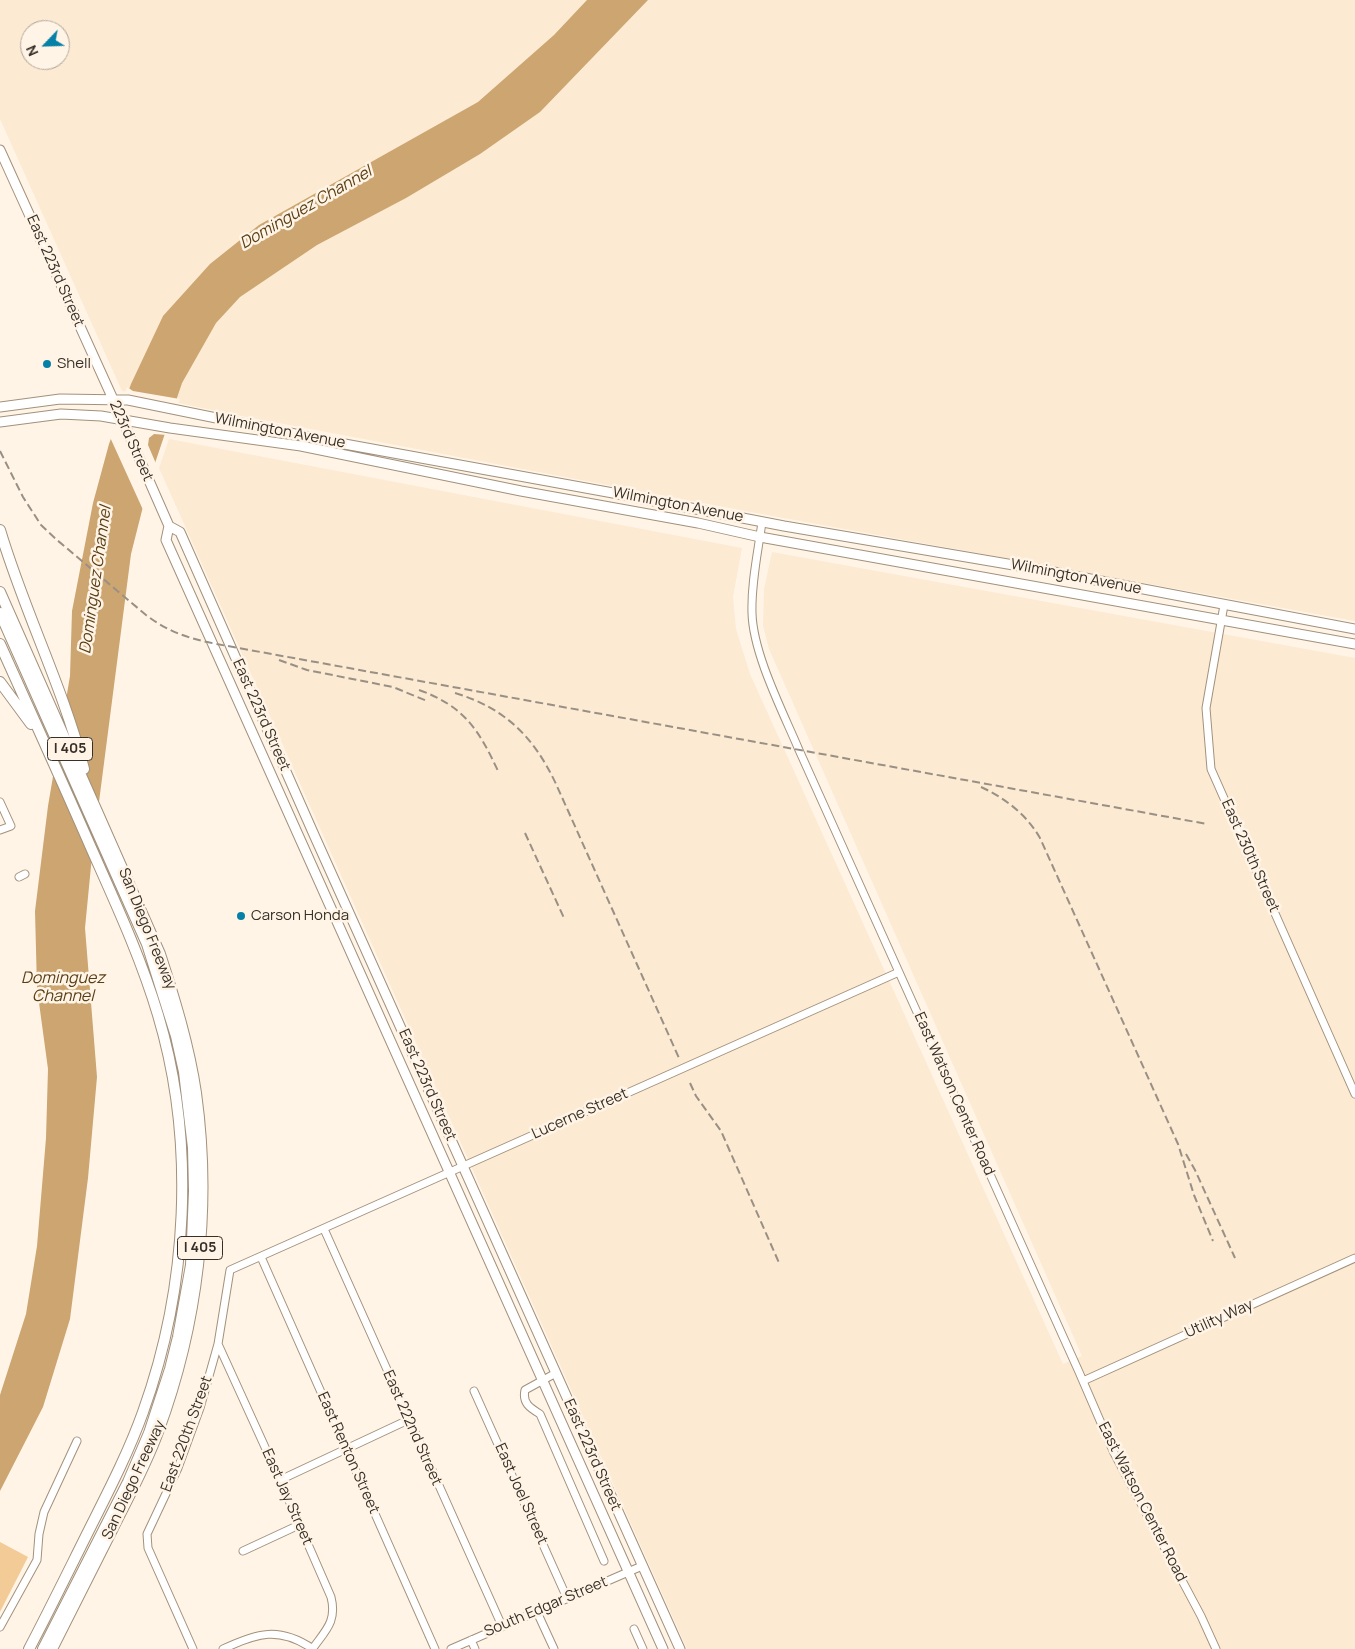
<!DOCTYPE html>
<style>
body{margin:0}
#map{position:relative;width:1355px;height:1649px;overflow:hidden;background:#fff4e6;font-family:Manrope,sans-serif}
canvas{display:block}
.north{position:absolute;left:20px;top:20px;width:50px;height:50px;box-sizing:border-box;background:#fff4e6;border:1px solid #afa69a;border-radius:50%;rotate:246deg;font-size:14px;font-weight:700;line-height:20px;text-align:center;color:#373027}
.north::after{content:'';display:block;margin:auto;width:18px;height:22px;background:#0580a6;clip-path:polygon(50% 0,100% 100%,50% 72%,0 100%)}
</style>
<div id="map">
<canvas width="1355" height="1649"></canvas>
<div class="north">N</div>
</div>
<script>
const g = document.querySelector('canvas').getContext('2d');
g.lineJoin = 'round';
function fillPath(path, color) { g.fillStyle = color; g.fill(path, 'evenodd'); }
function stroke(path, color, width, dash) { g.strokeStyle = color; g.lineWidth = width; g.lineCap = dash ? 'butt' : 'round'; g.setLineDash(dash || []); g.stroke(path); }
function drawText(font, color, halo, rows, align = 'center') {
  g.font = font + ' Manrope,sans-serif'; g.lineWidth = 5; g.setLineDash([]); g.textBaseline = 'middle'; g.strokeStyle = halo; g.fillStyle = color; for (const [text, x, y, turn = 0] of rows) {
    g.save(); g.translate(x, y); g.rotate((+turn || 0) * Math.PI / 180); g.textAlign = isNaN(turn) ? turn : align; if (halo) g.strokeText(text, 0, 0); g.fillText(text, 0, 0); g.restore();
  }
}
fillPath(new Path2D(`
 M0,0H1355V621L756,513L231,414L122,391L0,119ZM30,30H60V60H30Z
 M169,439L742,548L733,597L736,629L750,674L1063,1364L1082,1356L769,649L763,626L764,589L772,552L1355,658V1649H687L159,468Z`), '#fcead2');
fillPath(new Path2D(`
 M0,1542L28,1557L0,1612Z`), '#f3cb96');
fillPath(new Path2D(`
 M587,0H648L540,112L480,154L406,198L317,245L240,297L216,323L182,383L151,475L131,554L92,856L85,928L97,1077L88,1178L70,1319L43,1407L0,1491V1395L26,1314L37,1246L46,1138L48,1069L37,988L35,911L48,806L70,676L72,611L93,503L109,444L131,384L163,316L210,264L259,225L478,102L554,35Z`), '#cca571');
fillPath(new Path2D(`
 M127,387L133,391L180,399L167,435L154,434L149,438L148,445L157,466L144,512L109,435Z`), '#fff4e6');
const minor = new Path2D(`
 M762,522C758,552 751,583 752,613C753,654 783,712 799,750L1079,1372L1114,1453L1201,1616L1216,1649
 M1224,605L1206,708L1211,769L1355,1094
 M0,802L11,826L0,830
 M19,877L25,874
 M324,1229L502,1626
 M261,1257L435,1649
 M218,1344L280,1480L331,1597C337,1621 326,1630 313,1648
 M556,1373L525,1390C522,1403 530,1408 540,1414L604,1561
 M1083,1381L1355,1258
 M474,1391L567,1598
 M280,1480L408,1420
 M243,1551L299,1525
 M537,1612L554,1649
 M0,1627L37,1560L39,1534L44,1512L77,1441
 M634,1629L643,1649
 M471,1640L475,1649
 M193,1649L148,1548L147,1534L178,1468L200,1408L218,1344L230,1270L899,972
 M223,1649C257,1633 279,1626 313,1649
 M451,1649L642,1566`);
const major = new Path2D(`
 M0,150L122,419L169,526L166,540L663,1649
 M0,407L60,399L128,400L339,443L613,493L784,526L1043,570L1355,629
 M0,422L61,414L101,416L170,428L301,446L521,491L698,523L760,537L1355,644
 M169,526L180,532L315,837L680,1649`);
const highway = new Path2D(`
 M0,530C24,611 63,687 84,769
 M0,592L160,954C175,1000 189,1046 196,1093C212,1208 198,1324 158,1432C146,1465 129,1496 113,1528C93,1568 72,1609 52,1649
 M0,613L147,944L176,1036L184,1072L193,1148L194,1191L191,1265L178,1337L170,1369L149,1433L128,1482L43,1649
 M0,644C31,713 62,781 92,850C116,904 141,958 158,1015C196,1142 188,1287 143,1412C128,1454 107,1494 87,1534C68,1572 49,1611 29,1649
 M0,682L31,724`);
stroke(minor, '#a2917c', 9);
stroke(major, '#a2917c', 11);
stroke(highway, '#a2917c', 12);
stroke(minor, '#fff', 7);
stroke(major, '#fff', 9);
stroke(highway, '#fff', 10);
stroke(new Path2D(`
 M0,451L23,497L41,525L57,540L146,615C177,639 207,642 244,649L1207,824
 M279,660L307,670L393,687L427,701
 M419,690C464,706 479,730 498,771
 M455,693C505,708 534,737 556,784L679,1058
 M981,787C1005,798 1027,815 1040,838L1178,1144L1194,1195L1213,1241
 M525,833L564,918
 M690,1083L696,1096L721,1131L780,1265
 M1186,1154L1195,1170L1235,1258`), '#999085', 2, [8, 4]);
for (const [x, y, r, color] of [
 [47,364,5,"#0580a6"],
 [241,916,5,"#0580a6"]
]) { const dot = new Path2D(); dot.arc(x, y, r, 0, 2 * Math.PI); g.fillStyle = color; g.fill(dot); stroke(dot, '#fff4e6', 2); }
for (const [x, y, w] of [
 [70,749,45],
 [200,1248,45]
]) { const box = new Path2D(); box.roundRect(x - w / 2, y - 11.5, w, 23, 4); g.fillStyle = '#fff4e6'; g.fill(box); stroke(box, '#373027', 1); }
drawText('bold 14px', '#373027', null, [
 ["I 405",70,749],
 ["I 405",200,1248]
]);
drawText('15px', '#373027', '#fff4e6', [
 ["East 223rd Street",55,271,66],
 ["Wilmington Avenue",280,431,11],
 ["223rd Street",131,441,66],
 ["Wilmington Avenue",678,505,11],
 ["Wilmington Avenue",1076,577,11],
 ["East 223rd Street",261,715,66],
 ["East 230th Street",1250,856,66],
 ["San Diego Freeway",147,929,68],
 ["East 223rd Street",427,1085,66],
 ["East Watson Center Road",954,1094,66],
 ["Lucerne Street",580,1114,-24],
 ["Utility Way",1219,1319,-24],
 ["East 222nd Street",412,1428,66],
 ["East 220th Street",187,1434,-70],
 ["East Renton Street",348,1453,66],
 ["East 223rd Street",592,1455,66],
 ["San Diego Freeway",134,1480,-65],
 ["East Joel Street",521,1494,66],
 ["East Jay Street",287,1497,66],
 ["East Watson Center Road",1142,1502,63],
 ["South Edgar Street",546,1607,-23]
]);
drawText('15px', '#373027', '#fff4e6', [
 ["Shell",57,364],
 ["Carson Honda",251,916]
], 'left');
drawText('italic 16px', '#593e15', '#fff4e6', [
 ["Dominguez Channel",306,208,-30],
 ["Dominguez Channel",96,580,-82],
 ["Dominguez",63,979],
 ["Channel",63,997]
]);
</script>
